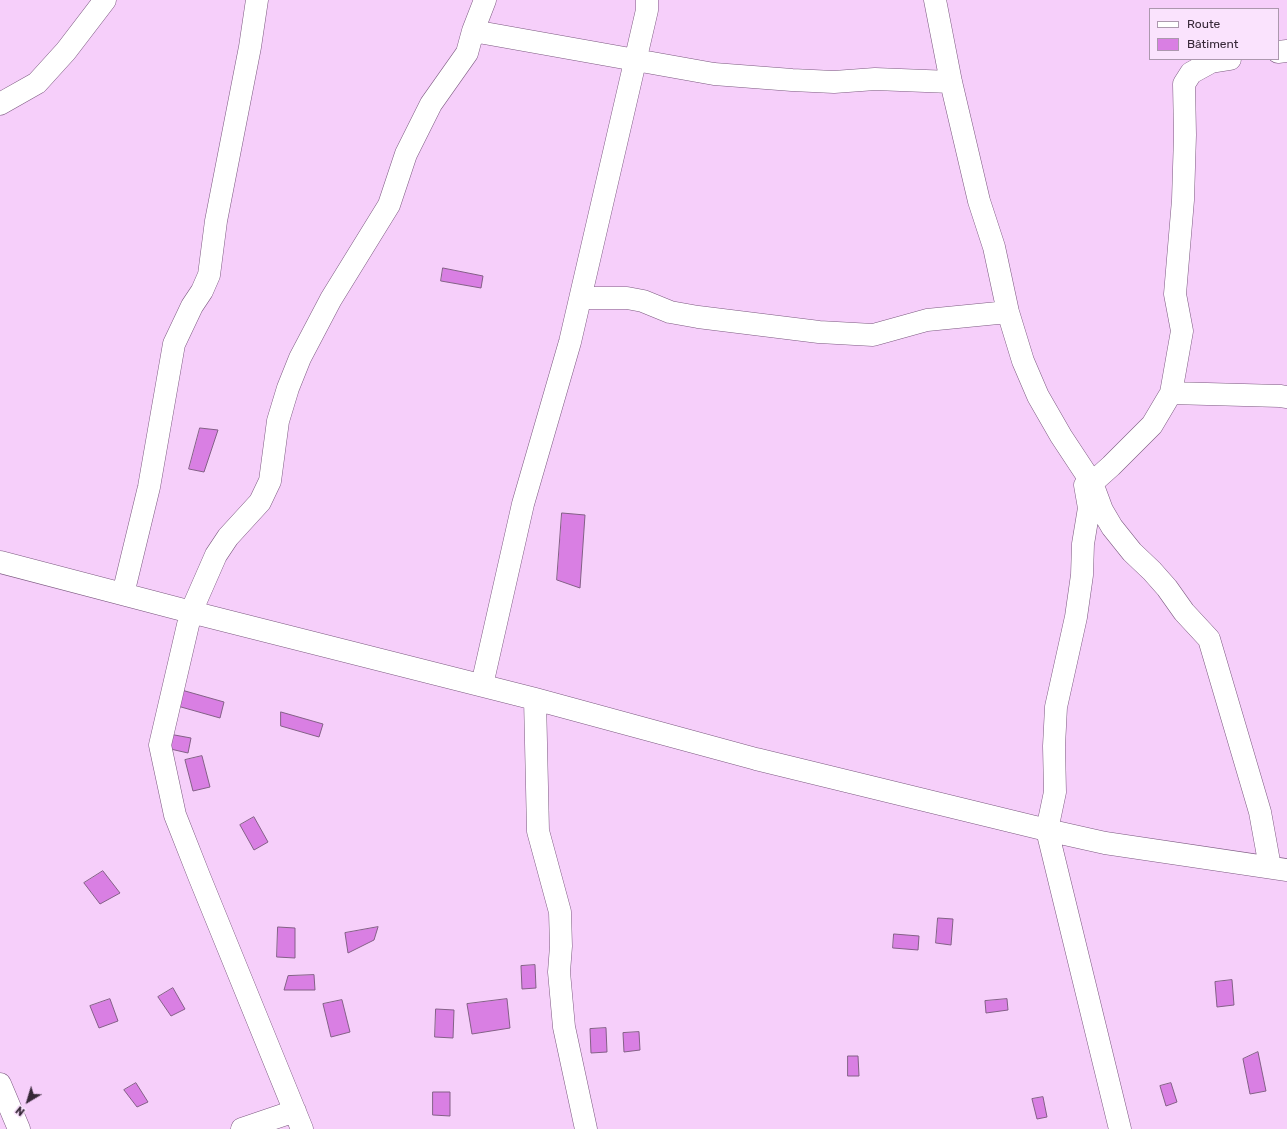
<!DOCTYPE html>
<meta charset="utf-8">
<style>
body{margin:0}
#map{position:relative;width:1287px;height:1129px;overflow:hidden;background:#f6cffa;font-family:Rubik,sans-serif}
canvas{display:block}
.legend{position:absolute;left:1149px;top:8px;width:130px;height:52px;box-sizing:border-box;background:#fae3fd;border:1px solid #ac98ae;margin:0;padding:5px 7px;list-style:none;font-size:12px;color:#362737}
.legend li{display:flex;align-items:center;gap:8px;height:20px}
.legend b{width:20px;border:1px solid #ac98ae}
.north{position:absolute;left:8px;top:1081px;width:40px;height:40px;-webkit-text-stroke:3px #fae3fd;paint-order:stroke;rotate:218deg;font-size:11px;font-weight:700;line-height:16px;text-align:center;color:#362737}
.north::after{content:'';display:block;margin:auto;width:14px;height:18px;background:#362737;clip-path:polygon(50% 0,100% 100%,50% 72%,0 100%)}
</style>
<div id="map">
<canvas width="1287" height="1129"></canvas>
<ul class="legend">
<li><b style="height:5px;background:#fff"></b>Route</li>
<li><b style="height:11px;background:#d97fe3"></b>Bâtiment</li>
</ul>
<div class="north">N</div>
</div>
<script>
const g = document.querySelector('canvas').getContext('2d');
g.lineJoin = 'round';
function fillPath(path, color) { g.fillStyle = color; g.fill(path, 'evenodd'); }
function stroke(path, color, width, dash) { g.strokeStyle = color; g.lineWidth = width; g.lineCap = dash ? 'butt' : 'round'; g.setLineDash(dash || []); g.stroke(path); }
const building = new Path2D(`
 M443,268L483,276L481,288L441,281Z
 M200,428L218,430L204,472L189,469Z
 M562,513L585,515L580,588L557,580Z
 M178,689L224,702L220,718L174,705Z
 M281,712L323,724L319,737L281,726Z
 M169,734L191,738L188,753L166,748Z
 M202,756L210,787L193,791L185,760Z
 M254,817L268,842L254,850L240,825Z
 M103,871L120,893L100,904L84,883Z
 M938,918L953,919L951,945L936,943Z
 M278,927L295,928V958L277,957Z
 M378,927L374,940L348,953L345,933Z
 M894,934L919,936L918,950L893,948Z
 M535,965L536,988L522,989L521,966Z
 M314,975L315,990H284L288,976Z
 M1232,980L1234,1005L1217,1007L1215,982Z
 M173,988L185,1009L171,1016L158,997Z
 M110,999L118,1021L99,1028L90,1006Z
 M507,999L510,1028L472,1034L467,1004Z
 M1007,999L1008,1010L986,1013L985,1001Z
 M342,1000L350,1032L331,1037L323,1004Z
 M436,1009L454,1010L453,1038L435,1037Z
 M606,1028L607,1052L591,1053L590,1029Z
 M639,1032L640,1050L624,1052L623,1033Z
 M1258,1052L1266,1091L1250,1094L1243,1059Z
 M848,1056H858L859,1076H848Z
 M136,1083L148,1102L137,1107L124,1090Z
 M1171,1083L1177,1102L1166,1106L1160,1086Z
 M433,1092H450V1116L433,1115Z
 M1043,1097L1047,1117L1037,1119L1032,1099Z`);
fillPath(building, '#d97fe3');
stroke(building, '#836086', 1);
const minor = new Path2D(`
 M935,0L951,82L979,201L994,247L1008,312L1023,361L1038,396L1061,436L1092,483L1102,510L1112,527L1132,552L1152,571L1167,588L1184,612L1209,639L1260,812L1270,867
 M473,31L714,74L792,80L834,82L875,79L951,82
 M1278,52L1287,51
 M0,104L37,83L66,51L105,0
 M581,298H627L643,301L670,312L698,317L819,332L873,335L927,320L1008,312
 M1171,393L1280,396L1287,397
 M1092,483L1111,466L1152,425L1171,393L1182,331L1175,294L1183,200L1185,135L1184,84L1191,73L1211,62L1230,59
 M1085,485L1089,508L1083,544L1082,575L1076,617L1056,707L1054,746L1055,792L1047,830L1120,1129
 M0,562L191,612L535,699L756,759L1047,830L1105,843L1287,870
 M123,594L149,487L174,344L192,306L202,291L209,275L216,221L250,47L257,0
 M482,685L523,504L570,342L647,10V0
 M535,699L538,831L560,912L561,946L559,972L564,1027L586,1129
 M0,1084L19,1129
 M242,1129L295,1111
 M302,1129L199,876L175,815L160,745L191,612L216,555L228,537L260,502L270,481L278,421L288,388L300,358L331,299L389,205L406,154L431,104L467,53L473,31L485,0`);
stroke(minor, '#7c5a80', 23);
stroke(minor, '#fff', 22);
</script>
